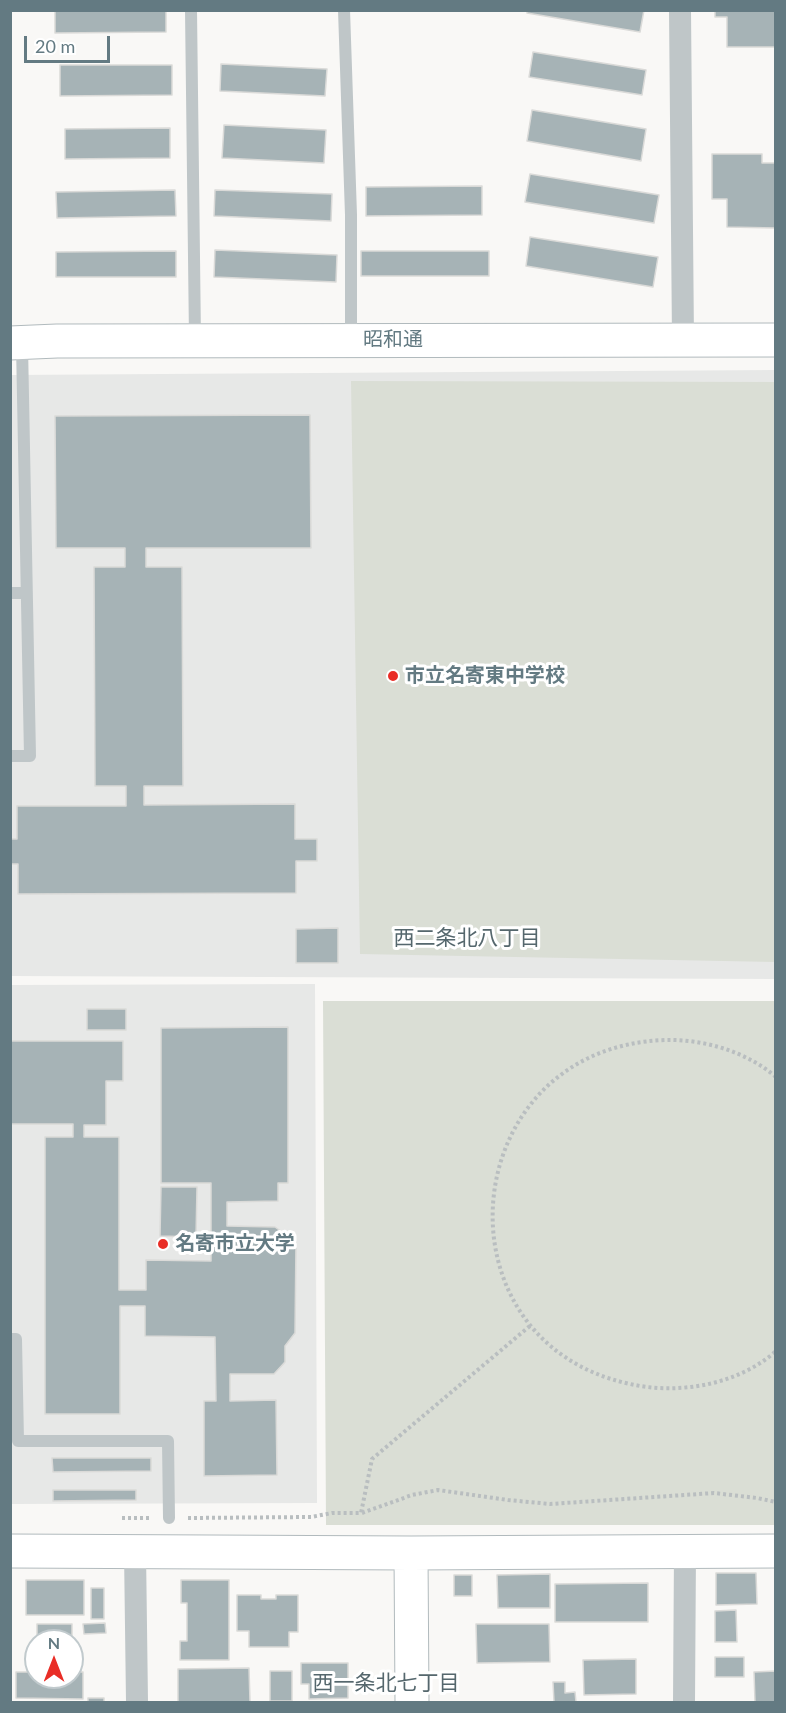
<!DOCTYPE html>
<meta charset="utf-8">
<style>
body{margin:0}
#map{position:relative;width:786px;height:1713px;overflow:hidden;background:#f9f8f6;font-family:Lato,sans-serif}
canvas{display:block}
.frame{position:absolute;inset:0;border:12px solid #637a82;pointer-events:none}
.north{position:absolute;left:24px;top:1629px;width:60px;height:60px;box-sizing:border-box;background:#fff;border:2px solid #c1cacd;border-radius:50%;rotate:0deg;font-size:16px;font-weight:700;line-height:24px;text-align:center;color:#637a82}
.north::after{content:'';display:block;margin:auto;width:21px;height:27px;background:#e92d26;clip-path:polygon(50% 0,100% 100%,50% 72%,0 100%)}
.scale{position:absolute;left:24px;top:36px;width:86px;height:27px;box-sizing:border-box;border:3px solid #637a82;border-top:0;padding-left:8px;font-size:18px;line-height:21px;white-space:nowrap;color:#637a82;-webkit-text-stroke:4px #fff;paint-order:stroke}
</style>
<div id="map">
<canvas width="786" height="1713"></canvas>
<div class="frame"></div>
<div class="north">N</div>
<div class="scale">20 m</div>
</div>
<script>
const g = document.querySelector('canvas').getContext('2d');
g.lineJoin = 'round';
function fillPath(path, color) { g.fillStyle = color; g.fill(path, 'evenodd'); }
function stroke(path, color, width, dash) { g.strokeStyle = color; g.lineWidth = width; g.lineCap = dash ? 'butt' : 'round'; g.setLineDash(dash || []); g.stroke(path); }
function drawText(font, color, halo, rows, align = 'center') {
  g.font = font + ' Lato,"Noto Sans JP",sans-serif'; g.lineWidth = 6; g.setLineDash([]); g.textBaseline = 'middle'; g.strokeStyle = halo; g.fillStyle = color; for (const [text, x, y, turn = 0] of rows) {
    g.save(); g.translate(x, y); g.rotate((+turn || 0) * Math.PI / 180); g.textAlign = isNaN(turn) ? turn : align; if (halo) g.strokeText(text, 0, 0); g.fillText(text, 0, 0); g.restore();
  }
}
fillPath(new Path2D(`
 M775,370V979L11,976L10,375Z
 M315,984L317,1503L11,1504L10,985Z`), '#e7e8e7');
fillPath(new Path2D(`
 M351,381L775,382V962L360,954Z
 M775,1001V1525H326L323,1001Z`), '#daded5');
const building = new Path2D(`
 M55,10H166V32L55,33Z
 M527,10H644L640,32L527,13Z
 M715,10H776V47H727V17H715Z
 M533,52L646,70L642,95L529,77Z
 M221,64L327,69L325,96L220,91Z
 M60,65H172V95L60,96Z
 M532,110L646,129L641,161L527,141Z
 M224,125L326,130L324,163L222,158Z
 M170,128V158L65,159V129Z
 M712,154H762V163H776V228L727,227V199H712Z
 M530,174L659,195L654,223L525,202Z
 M482,186V215L366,216V187Z
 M175,190L176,216L57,218L56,192Z
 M215,190L332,194L331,221L214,216Z
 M530,237L658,257L653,287L526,266Z
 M215,250L337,255L336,282L214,277Z
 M176,251V277H56V252Z
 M361,251H489V276H361Z
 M310,415L311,548H146V567H182L183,786H144V805L295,804V839H317V861H296V893L18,894V864H10V839H17V806H126V786H95L94,567H125V548H56L55,416Z
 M338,928V963H296V929Z
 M87,1009H126V1030H87Z
 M288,1027V1183H278V1201L227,1202V1226L275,1227L296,1242L295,1333L285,1346V1362L274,1374H230V1401L276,1400L277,1475L204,1476V1401H216L215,1337L145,1336V1306H120V1414H45V1137H73V1124H10V1041H123V1081H106V1125H84V1137H119V1290H146V1260L211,1261V1183H161V1028Z
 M161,1187H197L196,1237L160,1236Z
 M52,1458H151V1471L53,1472Z
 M53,1490H136V1500L53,1501Z
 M716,1573H756L757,1604L716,1605Z
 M550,1574V1608H498L497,1575Z
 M454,1575H472V1596H454Z
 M26,1580H84V1615H26Z
 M181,1580H229V1660H180V1641H187V1603H181Z
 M648,1583V1622H555V1584Z
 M91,1588H104V1619H91Z
 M237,1595H261V1599H276V1595H298V1632H289V1647H249V1631H237Z
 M736,1610L737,1642H715V1611Z
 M105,1623L106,1633L84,1634L83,1624Z
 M37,1624H72V1658V1641H37Z
 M476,1624H549L550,1662L477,1663Z
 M715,1657H744V1677H715Z
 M636,1659V1694L584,1695L583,1660Z
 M301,1663H348V1698L309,1699V1684H301Z
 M249,1668L250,1702H178V1669Z
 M270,1671H292V1701H270Z
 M776,1671V1702H755L754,1672Z
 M16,1672H36V1677H72V1672H83V1699L16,1698Z
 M553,1682H565V1693L575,1692L576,1702H554Z
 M88,1698H104V1702H88Z`);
fillPath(building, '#a6b3b6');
stroke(building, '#dadad8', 1.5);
const secondary = new Path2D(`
 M10,343L57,341L776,340
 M10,1551L411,1553L776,1551
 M411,1553L412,1702`);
stroke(secondary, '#b1babd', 35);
stroke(new Path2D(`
 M776,1077C747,1052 704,1039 666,1040C455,1046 429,1341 630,1384C678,1395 738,1385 776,1351
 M362,1513L412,1495L438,1490L508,1500L550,1504L714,1493L757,1498L776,1502
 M122,1518H151
 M188,1518L311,1517L332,1513H361L372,1459L531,1325`), '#b9bec0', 4, [3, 3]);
stroke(new Path2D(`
 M191,10L195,339
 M344,10L351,215V339
 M10,593H26
 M10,756H30L22,345
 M10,1339H16L18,1441H168L169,1518`), '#bfc6c8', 12);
stroke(new Path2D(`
 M680,10L683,340
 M135,1551L137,1702
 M684,1702L685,1551`), '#bfc6c8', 22);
stroke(secondary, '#fff', 33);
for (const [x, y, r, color] of [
 [393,676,6,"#e92d26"],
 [163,1244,6,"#e92d26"]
]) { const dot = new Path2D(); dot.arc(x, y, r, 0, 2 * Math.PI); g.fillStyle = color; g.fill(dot); stroke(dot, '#fff', 2); }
drawText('20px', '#637a82', '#fff', [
 ["昭和通",393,340]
]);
drawText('bold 20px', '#637a82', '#fff', [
 ["市立名寄東中学校",405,676],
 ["名寄市立大学",175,1244]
], 'left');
drawText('21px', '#55676d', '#fff', [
 ["西二条北八丁目",467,938],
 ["西一条北七丁目",386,1683]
]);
</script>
